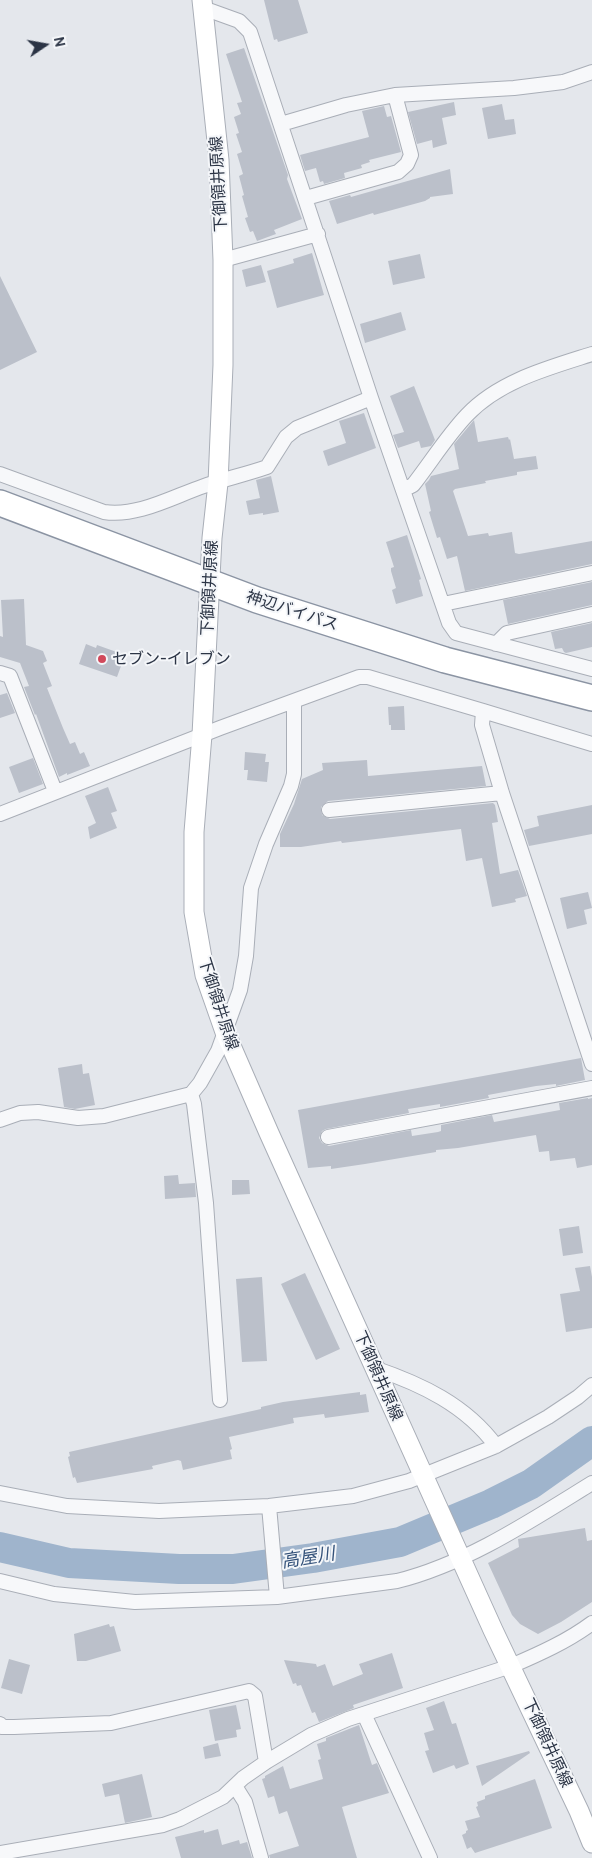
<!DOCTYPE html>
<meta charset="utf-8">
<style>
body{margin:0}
#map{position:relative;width:592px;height:1858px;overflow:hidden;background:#e4e7ec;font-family:Cabin,sans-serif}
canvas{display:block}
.north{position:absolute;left:20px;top:20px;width:50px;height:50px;-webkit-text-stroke:4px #f4f6f9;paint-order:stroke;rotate:78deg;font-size:14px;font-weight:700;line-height:20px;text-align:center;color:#2b3445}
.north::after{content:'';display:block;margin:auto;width:18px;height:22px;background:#2b3445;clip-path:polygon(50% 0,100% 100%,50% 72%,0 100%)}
</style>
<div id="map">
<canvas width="592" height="1858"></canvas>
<div class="north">N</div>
</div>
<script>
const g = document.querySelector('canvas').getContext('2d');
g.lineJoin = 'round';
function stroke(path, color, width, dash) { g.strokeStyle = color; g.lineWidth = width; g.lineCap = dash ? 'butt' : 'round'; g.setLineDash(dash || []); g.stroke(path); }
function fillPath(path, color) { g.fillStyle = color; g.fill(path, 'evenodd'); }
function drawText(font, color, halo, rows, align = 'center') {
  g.font = font + ' Cabin,"Noto Sans JP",sans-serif'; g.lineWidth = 4; g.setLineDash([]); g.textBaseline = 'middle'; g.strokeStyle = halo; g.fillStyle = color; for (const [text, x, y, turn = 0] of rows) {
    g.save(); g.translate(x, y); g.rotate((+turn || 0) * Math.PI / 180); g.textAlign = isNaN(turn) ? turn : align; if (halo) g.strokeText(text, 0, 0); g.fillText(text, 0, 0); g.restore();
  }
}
stroke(new Path2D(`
 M0,1547L69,1563L179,1569H233L313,1558L400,1542L491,1504L531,1484L592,1441`), '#9fb4cc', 30);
fillPath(new Path2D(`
 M264,0H298L308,33L278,42L277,39L274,40Z
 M244,48L288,175L287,179L302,219L274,230L276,234L257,241L253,231L250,232L245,218L248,217L242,196L244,195L239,176L243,174L237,154L242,152L236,134L239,133L234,117L241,114L237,103L242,102L226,54Z
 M454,102L456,115L442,118L447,144L433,148L432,140L417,144L408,112Z
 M502,104L505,120L514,119L516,134L488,139L482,108Z
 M384,106L387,117L391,116L401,152L369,160L370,162L361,165L362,168L344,173L345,178L324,184L323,181L320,182L316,168L305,171L300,155L369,137L362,111Z
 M450,169L453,194L430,197V198L425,201L374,215L373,213L337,224L329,201L350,195L351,197Z
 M312,253L324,295L277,308L267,271L294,263L293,259Z
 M420,254L425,278L393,285L388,261Z
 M261,265L266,282L246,287L242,270Z
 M0,276L37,352L0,370Z
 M401,312L406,330L365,343L360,324Z
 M414,386L435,440L431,446L421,448L419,441L398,448L393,435L404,432L390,396Z
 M364,413L376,448L328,466L323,451L346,443L339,421Z
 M474,420L478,442L508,437L509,440L510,439L514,459L536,456L538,469L517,472V475L485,481L486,483L455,489L453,491L468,536L488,533L489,536L512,532L515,553L519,554L592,541V564L465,591L457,556L447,559L440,537L437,538L429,512L431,511L425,484L429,480L431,476L459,469L454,444Z
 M271,476L279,512L263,515V513L249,515L246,501L260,498L256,480Z
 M407,535L421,579L419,580L423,596L396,604L392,590L396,588L391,571V568L394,567L386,542Z
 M592,582V605L508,624L503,600Z
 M24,599L26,645L43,651L47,661L43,663L52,686L47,688L63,728L70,744L75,742L80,754L84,752L90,766L67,775V773L59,777L36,714L35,715L24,687L29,686L20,663L0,657V636L3,637L1,600Z
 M592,623V647L566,653L564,652L562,648L555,649L551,632Z
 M86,644L96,648L97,645L125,655L117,677L79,664Z
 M7,693L15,713L0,718V695Z
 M404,706L405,730H391V725H389L388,707Z
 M245,752L266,754L265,762H269L267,782L247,780L248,770H244Z
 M33,758L43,784L19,793L9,767Z
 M367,760L368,776L482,766L486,786L328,801L321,807L322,815L330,819L493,803L495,805L498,822L492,823L500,874L518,870L527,896L515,899L516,902L492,907L482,858L466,861L461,829L342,843L341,841L301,847H280V834L294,804L302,779L323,770L322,763Z
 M108,787L117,811L111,813L117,828L90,839L88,827L96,823L85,796Z
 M592,805V834L529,846L524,830L539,826L537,816Z
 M588,892L592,908L584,910L587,924L567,929L560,898Z
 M581,1058L585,1080L556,1086V1084L536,1086L488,1095L489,1098L440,1107V1104L408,1109L409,1113L326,1129L322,1131L319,1138L322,1143L329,1146L411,1130L412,1136L438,1132L441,1131V1125L492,1115L494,1122L560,1110L559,1103L588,1098V1099L592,1098V1165L577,1168L575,1158L550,1161L549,1151L539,1152L536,1135L458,1148L436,1150V1152L365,1164L331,1169V1166L308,1168L298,1110Z
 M82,1064L83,1074L89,1073L95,1105L75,1109L64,1107L58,1068Z
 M178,1175L179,1184L195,1183L196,1197L165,1199L164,1176Z
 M232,1180H249L250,1194L232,1195Z
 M579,1226L583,1253L563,1256L559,1229Z
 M590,1266L592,1277V1328L566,1332L560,1294L580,1291L575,1268Z
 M305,1273L340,1349L316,1360L281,1284Z
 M262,1277L267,1361L242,1362L236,1279Z
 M360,1392V1395L366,1394L369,1412L325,1418L324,1414L293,1418L294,1423L229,1437L232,1449L230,1450L232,1459L183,1470L181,1461L178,1460L152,1466L153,1469L77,1483L75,1477L73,1478L68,1457L70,1456L69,1452L261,1409V1407L283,1402Z
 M585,1528L587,1541L592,1540V1602L561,1622L538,1634L520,1624L512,1615L488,1563L519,1547L518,1539Z
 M109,1624L110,1627L114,1626L121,1651L86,1661H77L74,1634Z
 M392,1653L403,1688L353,1705L354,1708L319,1722L315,1712L312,1713L301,1685L297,1686L296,1683L293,1684L284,1660L316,1664L317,1667L325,1664L333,1686L363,1674L359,1664Z
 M9,1659L30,1665L22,1694L1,1688Z
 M444,1701L452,1724L456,1723L469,1764L456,1769L454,1765L433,1773L425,1751L429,1750L424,1733L434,1730L426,1708Z
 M236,1705L241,1729L236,1730L237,1737L215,1741L209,1710Z
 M359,1725L372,1765L377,1763L389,1793L342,1807L357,1858H270L269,1855L299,1846L287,1811L279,1814L274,1796L268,1798L262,1779L265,1778V1776L283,1766L290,1789L323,1779L318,1760L321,1759L317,1744L326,1741V1738Z
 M218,1743L221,1756L205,1759L203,1747Z
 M529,1751L530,1753L482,1786L476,1766Z
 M142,1774L152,1817L125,1823L119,1794L105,1797L102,1784Z
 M535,1779L552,1828L475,1853L471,1847L467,1849L462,1835L466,1833V1831L468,1830L465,1821L480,1817L476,1807L478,1806L477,1802L485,1799V1796Z
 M218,1829L222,1845L239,1840L240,1844L247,1842L252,1858H181L175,1837L204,1830V1833Z`), '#bbc0ca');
const street = new Path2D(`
 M203,8L239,21L250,32L371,398L449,623L456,633L592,669
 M281,124L346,105L395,95L514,88L563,82L592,72
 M306,198L398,172L407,164L411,155L395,95
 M223,260L318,234
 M0,474L104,512C138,517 172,497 204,486C225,479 247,474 267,467L286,437L297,428L371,398
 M403,490L413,485C431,462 447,436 467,415C499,381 548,368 592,354
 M443,604L592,573
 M496,644L507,633L592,614
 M0,673L10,676L55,791
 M483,711L592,744
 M329,810L502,793
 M0,814L220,728L359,677H368L483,711L482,725L502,793L592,1064
 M191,1094L194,1104L206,1203L220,1400
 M0,1120L20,1113L38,1112L78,1118L104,1116L191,1094L200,1083L218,1051L240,990L246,956L251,888L266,844L291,786L294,774V702
 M328,1137L592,1088
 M374,1368C421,1384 466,1405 496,1446
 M0,1493L67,1506L159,1511L269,1506L353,1496L409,1481L496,1446L548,1417L578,1397L592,1385
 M269,1506L277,1597
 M0,1581L54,1594L135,1602L277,1597L397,1581C466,1564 532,1520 592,1483
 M364,1714L430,1858
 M0,1724L2,1727H14L111,1723L249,1691L255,1696L266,1762
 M235,1786L245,1802L261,1858
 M0,1853L163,1825L180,1819L223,1797L243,1778L266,1762L311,1735L348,1719L511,1666C539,1654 568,1641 592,1623`);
const secondary = new Path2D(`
 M202,0L219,160L223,260V365L218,483L212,538L202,735L194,832V912L205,975L225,1032L269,1133L493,1630L579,1811L592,1843`);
const highway = new Path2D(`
 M0,503L257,600L445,660L592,698`);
stroke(street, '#a9aeb7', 16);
stroke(secondary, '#a9aeb7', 21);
stroke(highway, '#8b94a3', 28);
stroke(street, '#f7f8fa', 14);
stroke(secondary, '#fff', 19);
stroke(highway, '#fff', 25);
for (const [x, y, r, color] of [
 [102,659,5,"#d1495b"]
]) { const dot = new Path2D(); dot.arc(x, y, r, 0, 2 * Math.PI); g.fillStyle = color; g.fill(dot); stroke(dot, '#f4f6f9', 2); }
drawText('16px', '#2b3445', '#f4f6f9', [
 ["下御領井原線",219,184,-93],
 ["下御領井原線",210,588,-87],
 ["神辺バイパス",292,611,18],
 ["下御領井原線",218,1004,72],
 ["下御領井原線",378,1376,66],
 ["下御領井原線",547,1743,65]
]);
drawText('16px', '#2b3445', '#f4f6f9', [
 ["セブン-イレブン",112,659]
], 'left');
drawText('italic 18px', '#34527a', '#f4f6f9', [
 ["高屋川",308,1558,-9]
]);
</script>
